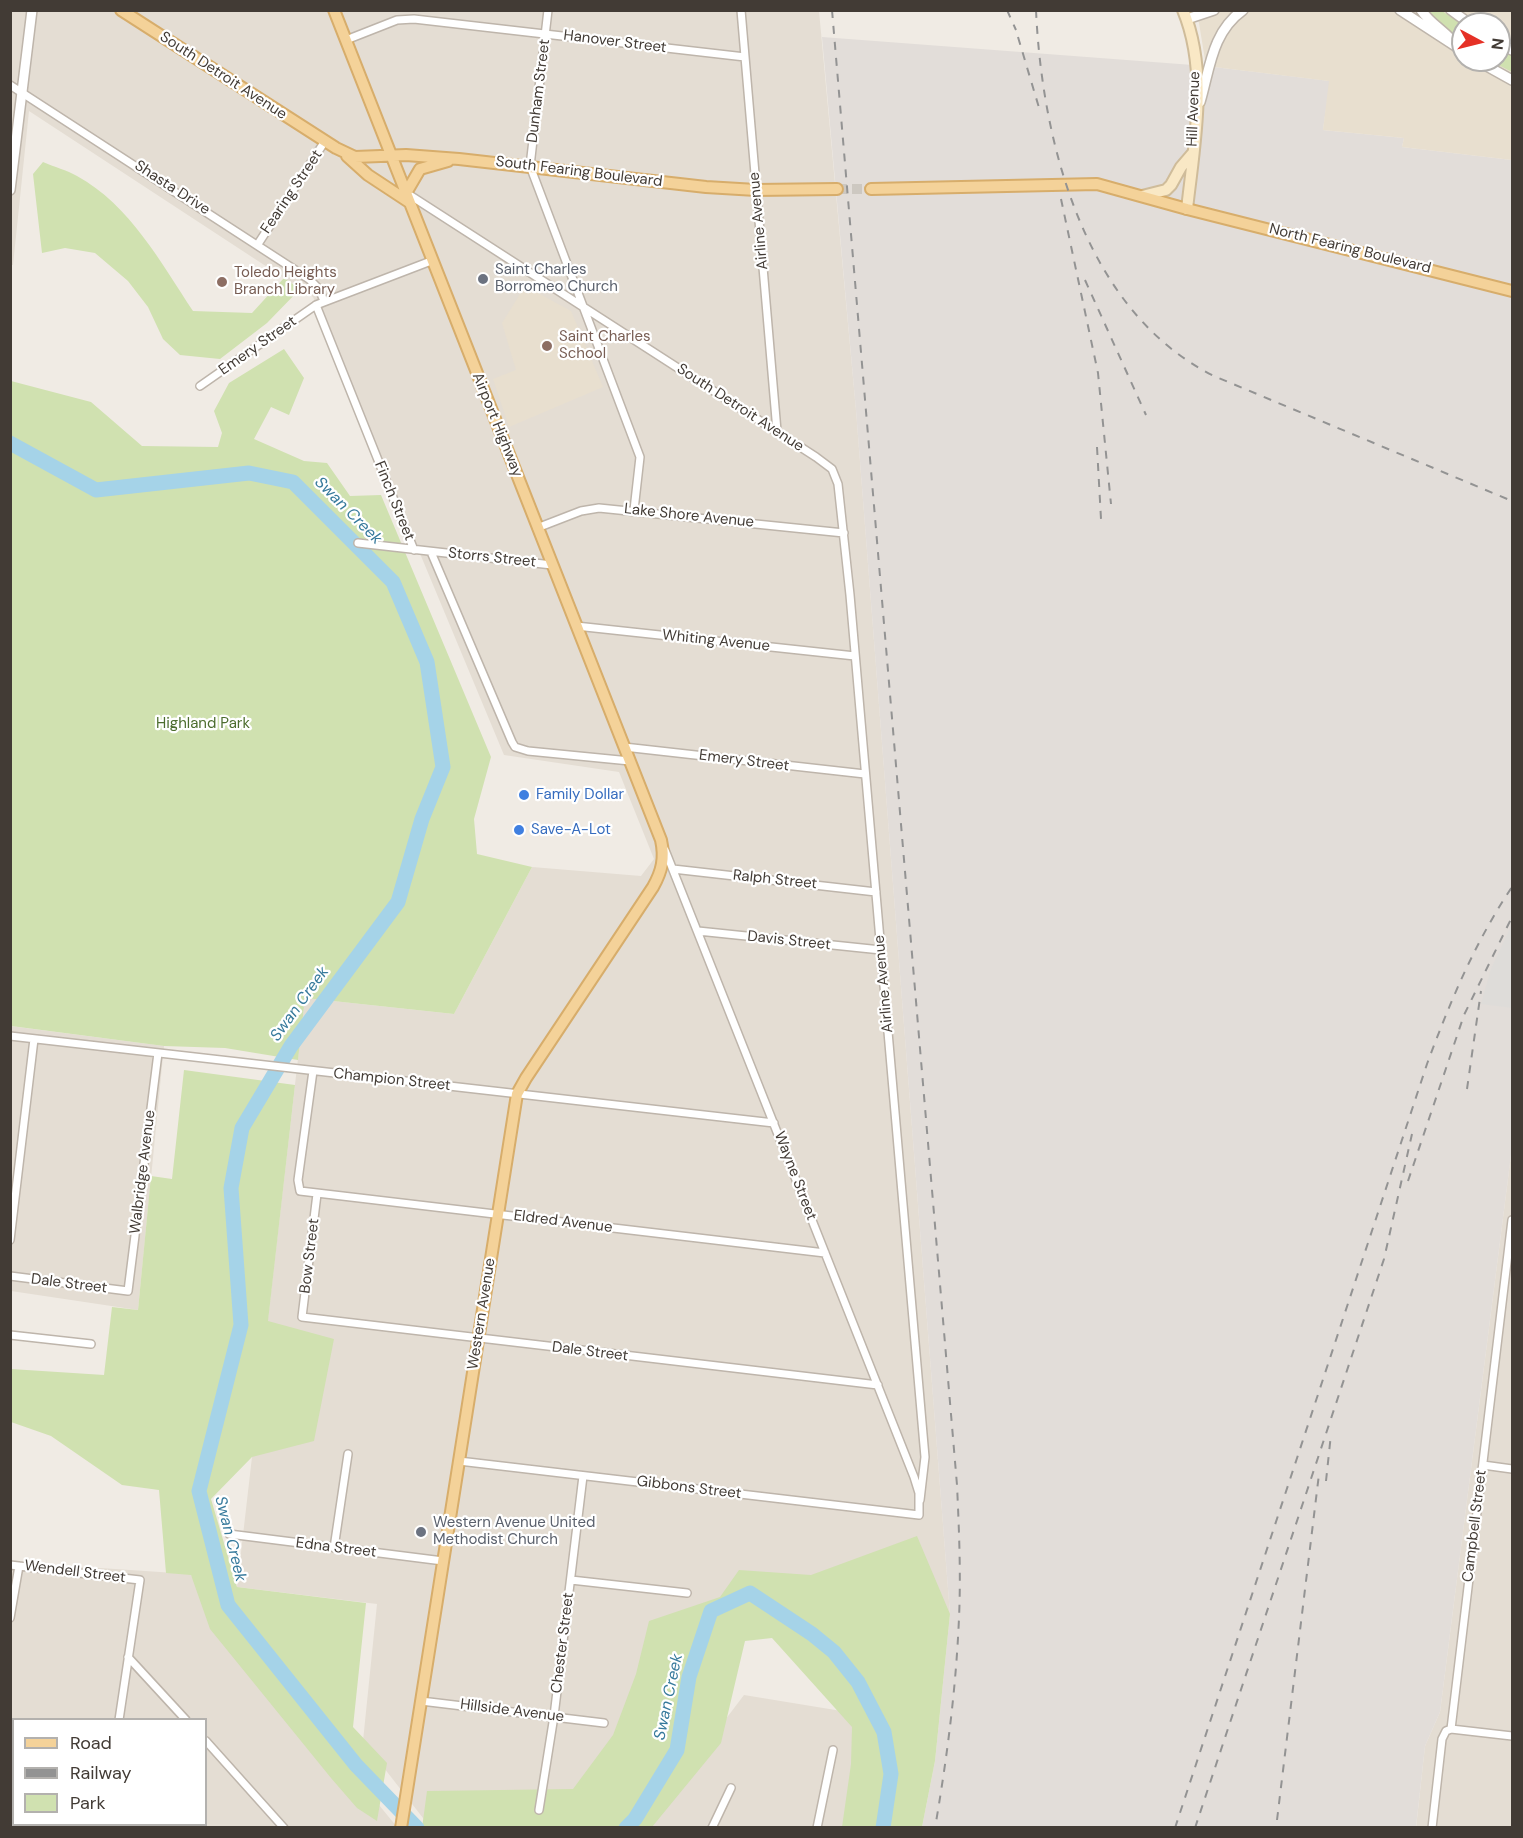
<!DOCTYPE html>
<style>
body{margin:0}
#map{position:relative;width:1523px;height:1838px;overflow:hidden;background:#f0ebe4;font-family:"DM Sans",sans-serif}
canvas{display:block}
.frame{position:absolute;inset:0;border:12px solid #423b35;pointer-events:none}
.legend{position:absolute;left:12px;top:1718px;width:195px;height:108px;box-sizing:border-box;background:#fff;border:2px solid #b3b1ae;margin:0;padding:8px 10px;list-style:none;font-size:18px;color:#423b35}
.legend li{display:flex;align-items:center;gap:12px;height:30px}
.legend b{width:30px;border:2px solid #b3b1ae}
.north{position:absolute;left:1451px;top:12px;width:60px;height:60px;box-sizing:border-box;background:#fff;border:2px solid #b3b1ae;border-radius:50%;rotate:97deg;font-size:16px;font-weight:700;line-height:24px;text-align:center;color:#423b35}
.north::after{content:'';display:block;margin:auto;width:21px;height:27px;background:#e53126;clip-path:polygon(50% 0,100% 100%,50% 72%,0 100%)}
</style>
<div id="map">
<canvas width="1523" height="1838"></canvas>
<div class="frame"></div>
<ul class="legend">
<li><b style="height:8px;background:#f4d299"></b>Road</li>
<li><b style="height:8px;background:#939393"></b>Railway</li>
<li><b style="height:16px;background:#d0e1b0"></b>Park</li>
</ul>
<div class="north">N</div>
</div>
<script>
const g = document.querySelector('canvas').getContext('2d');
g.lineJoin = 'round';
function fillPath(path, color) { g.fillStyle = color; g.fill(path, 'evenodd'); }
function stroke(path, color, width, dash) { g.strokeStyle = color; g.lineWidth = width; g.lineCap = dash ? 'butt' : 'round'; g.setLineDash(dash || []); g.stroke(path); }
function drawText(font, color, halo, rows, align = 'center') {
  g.font = font + ' "DM Sans",sans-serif'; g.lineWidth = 4.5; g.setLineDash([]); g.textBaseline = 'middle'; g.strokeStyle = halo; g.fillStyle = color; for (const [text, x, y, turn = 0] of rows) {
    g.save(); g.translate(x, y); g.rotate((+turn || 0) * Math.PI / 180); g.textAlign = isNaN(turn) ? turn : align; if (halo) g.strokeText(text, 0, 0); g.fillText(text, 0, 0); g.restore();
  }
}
fillPath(new Path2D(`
 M11,11H819L856,410L950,1614L750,1593L599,1827H430L363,1741L377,1604L237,1587L305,998L454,1014L532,867L641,876L654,859L619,772L504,755L313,297L29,111L13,265H11Z
 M10,1026L164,1046L138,1310L11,1291Z
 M1512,1147V1827L1416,1828L1425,1746L1440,1712Z
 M10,1562L190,1574L397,1827H11ZM14,1720H206V1824H14Z
 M744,1695L872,1716L853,1827L643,1828Z`), '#e4ddd3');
fillPath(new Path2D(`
 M822,37L1206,66L1330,81L1323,130L1404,138L1402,147L1512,160V1147L1440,1712L1425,1746L1416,1827H922L935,1761L950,1614L856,410Z`), '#e2ddd9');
fillPath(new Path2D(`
 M1196,11H1512V160L1402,147L1404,138L1323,130L1329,81L1206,66L1199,23ZM1463,24H1499V60H1463Z
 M525,286L571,311L603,387L509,427L493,379L516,370L502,323Z`), '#e8dfcf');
fillPath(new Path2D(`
 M1425,11H1442L1463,25V43L1446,31Z
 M1499,49L1512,56V72L1489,60H1499Z
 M43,162C54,167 67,170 77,176C130,205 161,263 193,311L252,313L284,278L300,289L267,323L220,359L180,355L163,339L148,307L128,281L95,253L65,248L42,253L33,174Z
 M284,349L304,378L289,415L271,407L254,439L304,461L327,463L350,496L381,495L491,757L474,819L477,854L532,867L454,1014L305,998L298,1060L225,1048L164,1046L11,1026V381L91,402L142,446L218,447L222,433L214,411L229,383Z
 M184,1070L295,1085L268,1321L334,1339L314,1441L252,1457L211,1499L237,1587L366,1603L353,1727L387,1763L377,1821L357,1808L331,1778L210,1629L191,1575L166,1573L159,1490L122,1485L51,1436L11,1422V1369L104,1375L112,1307L138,1310L151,1176L172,1179Z
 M917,1536L950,1614L935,1761L922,1827H842L851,1764L852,1727L772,1638L745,1641L721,1743L652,1827L422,1828L427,1791L573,1789L613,1735L636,1674L649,1621L720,1597L739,1570L811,1575Z`), '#d0e1b0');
fillPath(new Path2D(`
 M1512,924V1008L1481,1004L1491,969Z`), '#dedcd9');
stroke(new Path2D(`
 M10,443L96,490L249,473L293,482L393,582L427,662L443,767L422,819L398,902L291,1046L242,1128L231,1188L241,1325L199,1491L228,1605L356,1765L417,1828
 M626,1828L635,1819L677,1750L689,1677L711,1611L750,1593L812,1634L834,1652L858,1682L884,1732L891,1774L883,1828`), '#a5d3e8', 15);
stroke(new Path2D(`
 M837,189H871`), '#cdc8c1', 10, [10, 5]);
const minor = new Path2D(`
 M548,10L530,166L640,457L634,510
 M741,10L777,431
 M346,40L397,20L414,19L745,57
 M10,85L309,279L319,289L324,301
 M408,194L816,457L832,469L838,484L850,595L925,1457L920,1500
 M258,244L325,141
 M316,305L414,550
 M200,386L316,305L431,261
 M537,528L581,511L599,508L844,533
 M358,543L552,565
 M431,552L512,742L515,747L528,751L630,761
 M576,626L855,656
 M624,747L865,774
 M673,869L876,892
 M698,931L881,950
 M10,1036L774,1123
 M313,1071L298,1180L300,1191L825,1253
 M317,1194L302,1317L878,1385
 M10,1240L34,1039
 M10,1276L128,1291L158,1053
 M10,1335L91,1344
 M459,1461L919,1515V1493L914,1477L665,850
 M1483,1465L1512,1469
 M229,1534L443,1561
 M334,1548L348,1454
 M10,1565L140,1580L119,1720
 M571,1580L687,1593
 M10,1618L19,1566
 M128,1657L186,1720
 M421,1701L604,1723
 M1451,1729L1512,1736
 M206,1741L284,1828
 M539,1810L554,1716L583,1476
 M102,1828L103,1824
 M712,1828L731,1788
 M817,1828L833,1750
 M1432,1828L1442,1739L1446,1731L1451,1729L1512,1220`);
const tertiary = new Path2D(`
 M1400,10L1463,51
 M1421,10C1432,26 1449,33 1458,48
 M1451,10L1470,24
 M1187,19L1214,10
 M1499,43L1512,50
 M1476,60L1512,80
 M1200,102C1210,68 1212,32 1243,10
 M10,190L32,10`);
const secondary = new Path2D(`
 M1183,10C1209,72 1194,145 1187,209
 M1142,196L1166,190L1171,185L1181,167L1193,153`);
const primary = new Path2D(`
 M121,10L336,148L355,157L406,155L459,159L706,187L756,190L837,189
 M334,10L661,840C665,858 662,871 653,887L526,1078L517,1094L401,1828
 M347,156L368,175L409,202
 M871,189L1097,184L1187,209L1512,291
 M406,193L420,169L448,161`);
stroke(minor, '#beb5ab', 10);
stroke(tertiary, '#beb5ab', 12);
stroke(secondary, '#cfbc9a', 14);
stroke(primary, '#d7ad6b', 14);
stroke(minor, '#fff', 7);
stroke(tertiary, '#fff', 9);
stroke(secondary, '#f9e8c5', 10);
stroke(primary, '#f4d299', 10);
stroke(new Path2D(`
 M832,10L957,1485C959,1529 961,1574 959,1618C956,1689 947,1758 935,1828
 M1007,10L1016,30
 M1036,10C1042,143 1085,312 1214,376L1512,501
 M1018,37L1040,111
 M1061,199L1098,373L1111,504
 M1085,280L1146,415
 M1097,447L1101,519
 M1467,1089L1481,991
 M1408,1181L1464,1015L1512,917
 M1326,1481L1331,1434
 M1277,1820L1319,1474
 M1175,1828L1427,1064C1450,1002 1475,942 1512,887
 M1195,1828L1384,1259L1412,1134`), '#939393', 2, [8, 8]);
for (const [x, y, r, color] of [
 [483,279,6,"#6b7280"],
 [222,282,6,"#8d6e63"],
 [547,346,6,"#8d6e63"],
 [524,795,6,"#3f7fe0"],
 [519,830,6,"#3f7fe0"],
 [421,1532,6,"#6b7280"]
]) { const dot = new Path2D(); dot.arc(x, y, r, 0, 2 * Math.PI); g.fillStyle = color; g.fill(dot); stroke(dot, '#fff', 2); }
drawText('15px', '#423b35', '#fff', [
 ["Hanover Street",615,42,7],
 ["South Detroit Avenue",223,76,33],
 ["Dunham Street",539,91,-83],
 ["Hill Avenue",1194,109,-88],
 ["South Fearing Boulevard",579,172,7],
 ["Shasta Drive",172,188,33],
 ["Fearing Street",292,192,-56],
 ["Airline Avenue",759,221,-95],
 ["North Fearing Boulevard",1350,249,14],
 ["Emery Street",258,346,-35],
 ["South Detroit Avenue",740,408,33],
 ["Airport Highway",497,425,68],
 ["Finch Street",394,501,68],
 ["Lake Shore Avenue",689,516,6],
 ["Storrs Street",492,558,6],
 ["Whiting Avenue",716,641,6],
 ["Emery Street",744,761,7],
 ["Ralph Street",775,880,6],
 ["Davis Street",789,941,6],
 ["Airline Avenue",884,984,-95],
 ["Champion Street",392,1080,6],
 ["Walbridge Avenue",143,1172,-83],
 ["Wayne Street",795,1176,69],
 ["Eldred Avenue",563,1222,7],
 ["Bow Street",310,1256,-83],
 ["Dale Street",69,1284,7],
 ["Western Avenue",482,1314,-81],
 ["Dale Street",590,1352,7],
 ["Gibbons Street",689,1488,7],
 ["Campbell Street",1475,1526,-83],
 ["Edna Street",336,1548,7],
 ["Wendell Street",75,1572,7],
 ["Chester Street",563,1643,-83],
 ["Hillside Avenue",512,1711,7]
]);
drawText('15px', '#5b616d', '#fff', [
 ["Saint Charles",495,270],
 ["Borromeo Church",495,287],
 ["Western Avenue United",433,1523],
 ["Methodist Church",433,1540]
], 'left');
drawText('15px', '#785e54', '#fff', [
 ["Toledo Heights",234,273],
 ["Branch Library",234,290],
 ["Saint Charles",559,337],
 ["School",559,354]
], 'left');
drawText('15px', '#4c6d2e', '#fff', [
 ["Highland Park",203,724]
]);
drawText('15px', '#366cbe', '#fff', [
 ["Family Dollar",536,795],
 ["Save-A-Lot",531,830]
], 'left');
drawText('italic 16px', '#377a9c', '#fff', [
 ["Swan Creek",348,511,45],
 ["Swan Creek",300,1004,-54],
 ["Swan Creek",230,1539,76],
 ["Swan Creek",669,1697,-78]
]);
</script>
